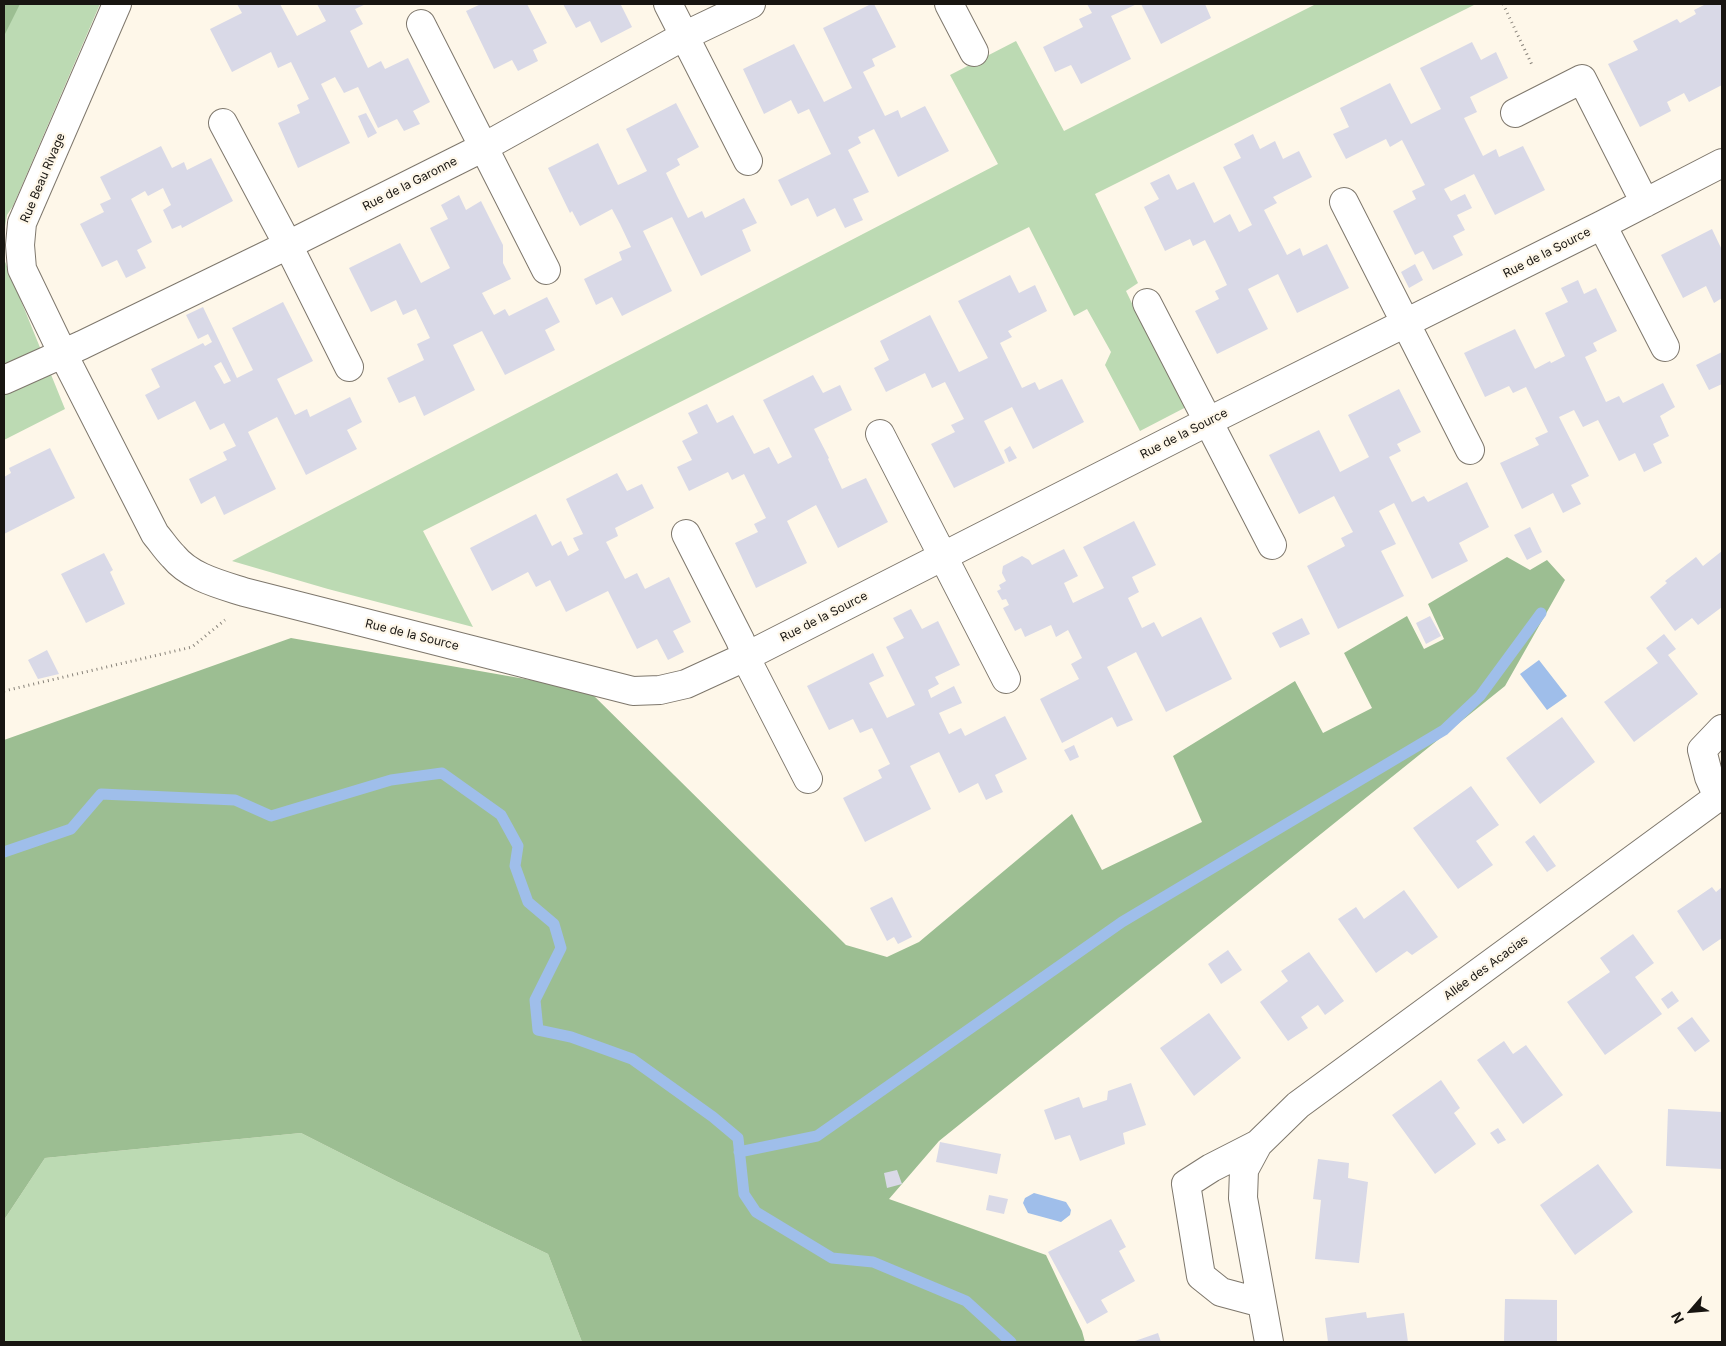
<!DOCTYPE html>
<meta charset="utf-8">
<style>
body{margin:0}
#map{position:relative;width:1726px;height:1346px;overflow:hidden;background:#fef7e9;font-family:Inter,sans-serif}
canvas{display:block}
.frame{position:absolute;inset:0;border:5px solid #181511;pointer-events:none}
.north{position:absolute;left:1666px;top:1286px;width:50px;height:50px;-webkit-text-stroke:4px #fef7e9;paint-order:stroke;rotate:243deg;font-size:14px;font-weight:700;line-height:20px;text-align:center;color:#181511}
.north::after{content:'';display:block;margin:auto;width:18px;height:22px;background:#181511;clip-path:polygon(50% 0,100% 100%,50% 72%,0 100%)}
</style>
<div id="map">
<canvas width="1726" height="1346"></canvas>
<div class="frame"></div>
<div class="north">N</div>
</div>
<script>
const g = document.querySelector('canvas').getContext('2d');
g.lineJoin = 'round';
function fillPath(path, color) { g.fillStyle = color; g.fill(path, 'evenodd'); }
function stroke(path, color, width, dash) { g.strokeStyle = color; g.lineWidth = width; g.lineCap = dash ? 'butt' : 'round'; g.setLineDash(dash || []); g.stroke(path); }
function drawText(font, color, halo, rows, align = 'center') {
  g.font = font + ' Inter,sans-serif'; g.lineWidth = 4.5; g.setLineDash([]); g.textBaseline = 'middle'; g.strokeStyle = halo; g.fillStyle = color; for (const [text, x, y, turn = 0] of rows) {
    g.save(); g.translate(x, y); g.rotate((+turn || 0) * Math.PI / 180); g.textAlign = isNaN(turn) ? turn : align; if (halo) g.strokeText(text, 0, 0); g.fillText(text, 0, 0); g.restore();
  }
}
fillPath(new Path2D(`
 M4,4H100L13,206L7,215L4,232Z
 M1316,4H1476L1095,194L1138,283L1126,291L1141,322L1192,404L1140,431L1105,365L1111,352L1087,309L1074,316L1029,227L423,531L473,627L328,589L232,561L998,164L950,75L1016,41L1064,131Z
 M4,259L65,409L4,440Z
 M301,1133L398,1182L548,1254L582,1342H4V1220L45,1158Z`), '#bcdab3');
fillPath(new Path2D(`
 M4,4H20L4,36Z
 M1507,557L1530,570L1547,560L1565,580L1505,686L939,1141L889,1199L1046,1255L1082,1331L1085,1342H582L548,1254L398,1182L301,1133L45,1158L4,1220V740L291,638L588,690L846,945L887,957L919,942L1072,814L1102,870L1202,822L1173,756L1295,681L1323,733L1372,708L1344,653L1407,616L1424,649L1444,639L1428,604Z`), '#9cbe92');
fillPath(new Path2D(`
 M1539,660L1567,696L1547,710L1520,674Z
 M1034,1193L1066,1202L1071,1210L1070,1215L1061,1222L1028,1213L1023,1203L1025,1198Z`), '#9fbeea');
stroke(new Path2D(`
 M4,852L71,829L101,794L235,800L271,816L391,780L442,773L501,815L518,846L515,866L528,902L554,924L561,948L535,1000L538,1030L571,1037L632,1059L713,1117L738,1138L744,1194L756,1212L832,1258L873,1262L966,1301L1011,1342
 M739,1152L817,1136L1122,922L1444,730L1480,696L1541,613`), '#9fbeea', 11);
fillPath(new Path2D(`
 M237,4H280L297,36L326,21L317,4H366L355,9L363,24L350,31L368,68L381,61L385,69L408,58L430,102L413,111L420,124L404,131L397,119L378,128L358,87L344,93L335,77L321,84L350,143L298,168L278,123L300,113L297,105L309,99L291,62L278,68L271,52L232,72L210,29L242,13Z
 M481,4H527L547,43L533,50L538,61L518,71L512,60L494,69L466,11Z
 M563,4H624L621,5L632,27L601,43L590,21L576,28Z
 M871,4H874L896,47L872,59L875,66L863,72L885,116L898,110L901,118L925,106L949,151L898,177L874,129L858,137L861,143L848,150L869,192L853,199L863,220L845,228L835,208L817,217L808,198L791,206L778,180L831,154L809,109L798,114L791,100L764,114L743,69L794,44L824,102L852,88L823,28Z
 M1087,4H1137L1111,16L1131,59L1081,84L1071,65L1055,72L1043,47L1083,27L1079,19L1092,13Z
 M1141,4H1205L1211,18L1161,44Z
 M1706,4H1722V85L1689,102L1684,93L1667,102L1671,111L1640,127L1608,64L1638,50L1633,41L1677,19L1680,23L1696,14L1694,10Z
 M1472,42L1481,60L1496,52L1508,78L1470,97L1477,112L1464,118L1483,156L1496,149L1499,157L1523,146L1545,190L1495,215L1474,174L1444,189L1451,201L1465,194L1472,208L1457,215L1465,230L1453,236L1463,255L1433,270L1423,251L1415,255L1393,211L1416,199L1412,191L1425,185L1402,140L1390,147L1386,139L1346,159L1333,134L1349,127L1340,108L1390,83L1411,124L1441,109L1420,68Z
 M676,103L699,147L677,159L680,165L666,173L677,196L688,218L702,211L705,218L744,198L757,223L742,230L751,251L701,276L672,217L643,231L672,291L622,316L612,297L596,305L584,279L622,260L619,252L631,247L620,224L612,209L580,226L572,211L570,213L548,168L598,143L618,185L633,178L647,171L626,129Z
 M366,113L377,133L368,138L358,116Z
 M1253,134L1260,149L1275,141L1283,159L1299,151L1312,177L1273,197L1277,203L1264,210L1287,255L1300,248L1303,256L1327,244L1349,288L1297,313L1278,274L1248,289L1268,329L1217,354L1195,311L1219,299L1215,291L1227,285L1216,262L1205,240L1193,246L1190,239L1165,251L1144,207L1159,199L1150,183L1169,174L1177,190L1194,182L1214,223L1230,214L1239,232L1252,225L1223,167L1241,158L1234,144Z
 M161,146L172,168L184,162L187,170L211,158L233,201L182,228L181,225L172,229L163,210L171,205L163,188L148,196L145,191L131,199L152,242L137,250L146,268L126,278L117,260L102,267L80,224L104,212L100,204L111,199L100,177Z
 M459,195L466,210L481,201L503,245V263L511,279L482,293L494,315L505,309L509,316L547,297L560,322L545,330L555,350L505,375L482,331L453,345L475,390L424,416L415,396L399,403L387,378L424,360L417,344L430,338L416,309L403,315L396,300L371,312L349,268L400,243L421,283L450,268L430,228L448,219L441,205Z
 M1712,229L1722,250V298L1714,303L1706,286L1683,298L1661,255Z
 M1415,264L1423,280L1409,288L1401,272Z
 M1010,275L1019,293L1035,285L1047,311L1008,331L1012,337L1000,343L1022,388L1035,382L1039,390L1062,379L1084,422L1033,449L1012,407L984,421L1005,463L954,488L931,444L955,432L951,425L964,419L945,382L932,388L925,373L886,392L874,368L889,360L880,341L930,315L959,372L988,358L958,301Z
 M1578,280L1584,294L1596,288L1617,331L1593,343L1597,351L1585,357L1606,402L1619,396L1623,403L1663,383L1675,407L1660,416L1669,436L1653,444L1662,463L1644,472L1635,453L1619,461L1598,420L1583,427L1574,410L1559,417L1589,476L1571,485L1581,504L1563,513L1553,493L1522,509L1500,463L1539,445L1535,438L1548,432L1526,387L1513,393L1509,386L1485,397L1464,353L1515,329L1535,369L1550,361L1551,363L1565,356L1545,313L1568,302L1561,288Z
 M283,302L313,361L277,379L295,415L307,409L310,417L350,397L362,422L347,430L357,449L306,475L277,417L248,432L276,489L224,515L215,496L201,504L189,479L227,460L223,452L236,446L224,423L210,430L195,401L158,420L145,395L160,387L151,369L203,343L205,346L212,342L208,334L198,339L186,315L203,307L237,378L253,370L232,328ZM221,362L231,381L224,384L214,366Z
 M1722,352V384L1709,390L1696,365Z
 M813,375L823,393L840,385L852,410L814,429L829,458L828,459L842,489L866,478L888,522L838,548L816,505L787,521L807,563L756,588L735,543L758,532L754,524L766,518L744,474L732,480L728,472L689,491L677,467L692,460L682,441L698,433L688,413L707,404L717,423L733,415L754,454L769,447L778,464L792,457L763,400Z
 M1399,389L1421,432L1397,444L1401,451L1389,457L1412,502L1424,496L1428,502L1467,482L1489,527L1459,543L1468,561L1432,579L1394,503L1379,511L1396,544L1381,551L1404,596L1338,629L1307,566L1345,546L1341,538L1353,532L1334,496L1299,514L1269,455L1319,430L1340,472L1369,457L1348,415Z
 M1010,446L1017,458L1009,462L1004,450Z
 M50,448L75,498L4,534V477L11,473L9,468Z
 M617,473L627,491L642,484L654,508L615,528L618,536L606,542L625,579L637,573L645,589L669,577L691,622L673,631L684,652L668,660L657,639L637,649L608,591L566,612L550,580L536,587L528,572L492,591L470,548L536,514L552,546L561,541L568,556L579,550L573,538L583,534L566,499Z
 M1134,521L1156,565L1132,577L1139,592L1128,598L1142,628L1154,622L1162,637L1201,617L1232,679L1166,712L1136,652L1107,667L1133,720L1117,727L1112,717L1062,743L1040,699L1079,679L1071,664L1082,658L1068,630L1056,637L1051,625L1025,637L1021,628L1015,631L1003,608L1009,605L1006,599L1002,600L997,591L1001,589L999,585L1006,581L1002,573L1003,566L1022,556L1029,560L1032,565L1064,549L1078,576L1064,583L1073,603L1104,588L1083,547Z
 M1530,527L1542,552L1527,560L1514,535Z
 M1722,551V607L1698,625L1692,618L1675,631L1650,597L1667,583L1665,581L1696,557L1703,566Z
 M104,553L113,570L110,572L125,604L86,623L61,574Z
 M911,609L922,629L938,621L960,665L935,677L939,684L928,690L931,698L954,686L962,703L939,713L949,734L961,728L965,736L1005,716L1027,759L995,775L1003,792L986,800L978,783L959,793L939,752L910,766L931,809L865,842L843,798L882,778L878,770L890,764L872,728L860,733L853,719L829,730L807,686L873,653L884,676L869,683L887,718L915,705L886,647L904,638L893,618Z
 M1430,616L1441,636L1426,644L1416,623Z
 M1302,618L1310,634L1280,648L1272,633Z
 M1664,634L1676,649L1668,655L1698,694L1634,742L1604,702L1658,663L1646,648Z
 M47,650L59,674L38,679L28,660Z
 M1562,717L1595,762L1540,804L1506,758Z
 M1074,745L1079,757L1070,761L1064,750Z
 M1471,786L1499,825L1476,841L1493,865L1458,889L1413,828Z
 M1534,835L1556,866L1547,872L1525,842Z
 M1712,887L1716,892L1722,887V938L1703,951L1677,911Z
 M1404,890L1438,937L1412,955L1407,951L1376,973L1338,919L1356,907L1364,919Z
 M892,897L912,937L898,944L894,937L887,941L870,908Z
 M1633,934L1654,963L1635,977L1662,1014L1605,1055L1567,1002L1610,972L1600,958Z
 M1228,950L1242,970L1221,984L1208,964Z
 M1309,952L1344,1001L1325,1015L1318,1005L1301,1017L1308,1028L1288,1041L1260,1002L1288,981L1281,971Z
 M1672,991L1679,1001L1668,1009L1661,999Z
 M1209,1013L1241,1058L1194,1096L1160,1048Z
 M1692,1017L1710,1041L1695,1052L1677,1028Z
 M1504,1041L1513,1054L1526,1045L1563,1095L1523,1124L1477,1060Z
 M1441,1080L1460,1108L1454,1113L1476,1144L1435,1174L1392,1115Z
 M1131,1083L1146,1125L1123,1133L1125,1144L1080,1161L1070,1135L1055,1140L1044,1110L1079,1097L1083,1108L1107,1100L1108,1091Z
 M1668,1109L1722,1112V1169L1666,1166Z
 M1498,1128L1506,1140L1498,1144L1490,1133Z
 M940,1142L1001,1154L997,1174L936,1162Z
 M1318,1159L1349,1163L1348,1178L1368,1182L1359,1263L1315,1259L1321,1200L1313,1199Z
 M1598,1164L1633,1212L1575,1255L1540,1205Z
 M897,1170L902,1184L887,1188L884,1173Z
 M989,1195L1008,1199L1004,1214L986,1210Z
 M1111,1219L1126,1247L1119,1251L1135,1281L1101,1300L1108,1312L1087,1324L1048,1252Z
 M1505,1299L1557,1300V1342H1504Z
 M1366,1312L1367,1318L1404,1313L1408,1342H1328L1325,1318Z
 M1158,1333L1161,1342H1132Z`), '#d9d9e7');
const street = new Path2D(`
 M117,4L22,223L20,245L22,269L63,354L155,534C161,541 166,549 173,556C190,577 219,584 244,592L633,691L660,690L686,684L747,656L1207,422L1602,225L1722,163
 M668,4L748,161
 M949,4L974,52
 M421,24L546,270
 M1515,113L1582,79L1645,203
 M223,123L288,245L349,367
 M1344,202L1470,450
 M1602,225L1665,347
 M1147,303L1272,545
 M4,380L82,345L288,245L484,147L684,36L751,4
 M880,434L1006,679
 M686,534L740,640L751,668L808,779
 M1718,797L1709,777L1702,750L1722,729
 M1258,1144L1211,1168L1186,1184L1201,1276L1221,1292L1262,1303
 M1269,1342L1243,1198L1244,1170L1258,1144L1298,1105L1718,797L1722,796`);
stroke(street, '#7e776c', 30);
stroke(new Path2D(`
 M1503,4L1533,67
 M4,691L192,647L225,620`), '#878279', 3, [1, 4]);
stroke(street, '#fff', 28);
drawText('12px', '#181511', '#fef7e9', [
 ["Rue Beau Rivage",43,178,-67],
 ["Rue de la Garonne",410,184,-27],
 ["Rue de la Source",1547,253,-27],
 ["Rue de la Source",1184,434,-27],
 ["Rue de la Source",824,617,-27],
 ["Rue de la Source",412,635,14],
 ["Allée des Acacias",1486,968,-36]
]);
</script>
